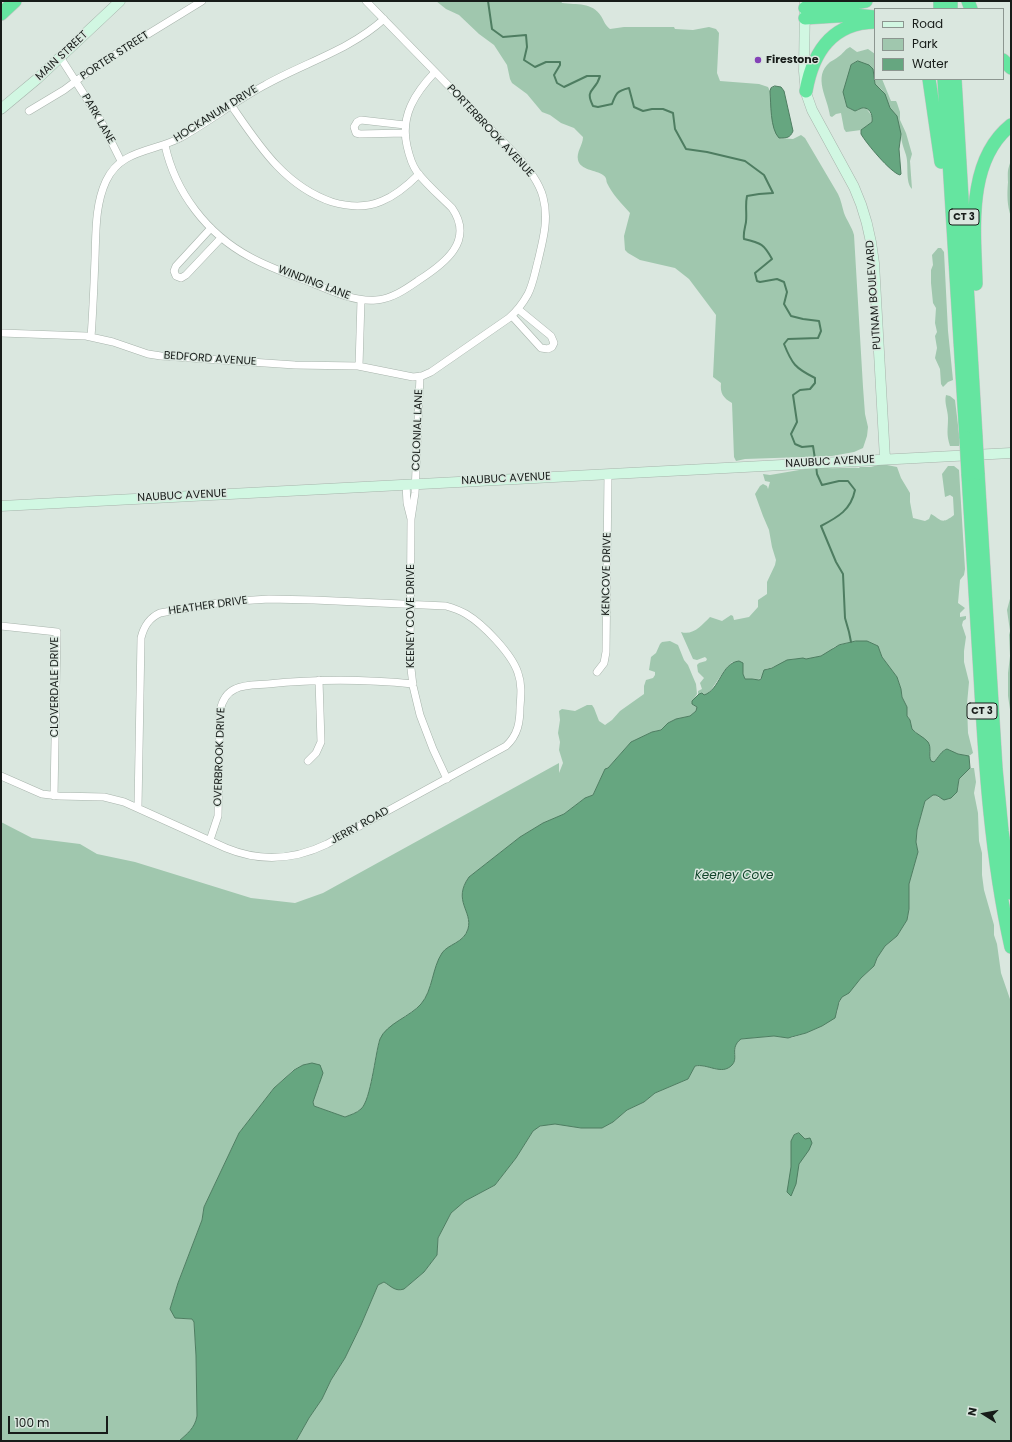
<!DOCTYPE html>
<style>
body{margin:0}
#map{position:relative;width:1012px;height:1442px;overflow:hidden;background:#dae7df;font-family:Poppins,sans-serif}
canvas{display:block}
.frame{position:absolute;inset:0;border:2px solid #171c19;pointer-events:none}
.legend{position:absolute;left:874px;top:8px;width:130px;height:72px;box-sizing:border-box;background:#dae7df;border:1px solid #8c9690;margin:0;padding:5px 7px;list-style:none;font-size:12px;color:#171c19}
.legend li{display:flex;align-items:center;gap:8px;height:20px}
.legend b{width:20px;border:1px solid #8c9690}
.north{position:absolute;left:964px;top:1394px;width:40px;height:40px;-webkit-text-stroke:3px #dae7df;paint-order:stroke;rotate:281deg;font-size:11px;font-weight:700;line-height:16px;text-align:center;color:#171c19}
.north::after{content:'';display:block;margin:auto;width:14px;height:18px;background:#171c19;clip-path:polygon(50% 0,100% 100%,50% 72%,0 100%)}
.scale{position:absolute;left:8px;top:1416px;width:100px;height:18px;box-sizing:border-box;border:2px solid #171c19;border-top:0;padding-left:5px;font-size:12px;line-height:14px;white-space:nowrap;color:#171c19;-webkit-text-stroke:3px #dae7df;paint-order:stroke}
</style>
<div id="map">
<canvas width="1012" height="1442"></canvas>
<div class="frame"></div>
<ul class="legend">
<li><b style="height:5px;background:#d1f7e2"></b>Road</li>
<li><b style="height:11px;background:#a0c7ae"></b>Park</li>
<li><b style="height:11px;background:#66a680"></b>Water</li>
</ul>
<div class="north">N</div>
<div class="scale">100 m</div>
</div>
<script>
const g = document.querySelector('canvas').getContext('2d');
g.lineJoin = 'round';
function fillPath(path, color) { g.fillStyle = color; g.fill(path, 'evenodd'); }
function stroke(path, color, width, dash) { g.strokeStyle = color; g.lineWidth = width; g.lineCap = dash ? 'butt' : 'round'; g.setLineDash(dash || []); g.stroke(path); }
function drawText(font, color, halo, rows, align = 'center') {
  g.font = font + ' Poppins,sans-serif'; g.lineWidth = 3; g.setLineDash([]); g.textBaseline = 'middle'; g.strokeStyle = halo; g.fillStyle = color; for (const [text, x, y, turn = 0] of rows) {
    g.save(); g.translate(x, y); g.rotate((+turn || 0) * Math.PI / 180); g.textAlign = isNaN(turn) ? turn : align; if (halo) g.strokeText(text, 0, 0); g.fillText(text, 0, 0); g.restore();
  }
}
fillPath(new Path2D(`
 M436,1H561L562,3C577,5 592,2 601,16C604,21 605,25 610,29L624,27H674L675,29L693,30L709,27L716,29L719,33L717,73L720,81L759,84L768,87L770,91L772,117L779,138L793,139L801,135L805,138L838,194C841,200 842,206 844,213C847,221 852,227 854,235L863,387L865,414L868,427L867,436L863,448L854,452L832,456L745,459L736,461L734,457L732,403C723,398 720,393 721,383L713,377L716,315L689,279L675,268L640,260L628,253L625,250L624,236L630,213C622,204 612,194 607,183C606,180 607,178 603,175C596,170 580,170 578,160C576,152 583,145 583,137L574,128L561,123L550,115L542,112L527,94L512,83L510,79L507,65L494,45L479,34L459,15L446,9Z
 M850,47L857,52L868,49L875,54V79H882L891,101H896L897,103L900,112V120L906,133L912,154L910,161L912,189C905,182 909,165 906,155C904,148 901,142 901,134L882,90L875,84L873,69L844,94L847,107C858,114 856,107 866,108L872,116V122L861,130L846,132L844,129L841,113L836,114L832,117L830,116C828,98 812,77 830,62C833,60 836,59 838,57C843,54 845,49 850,47Z
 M1011,160V217C1007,205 1007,195 1008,182C1008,171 1007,172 1011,160Z
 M938,248H941L944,252L948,331L953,380L948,382L943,387L941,384L940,369L935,358L937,348L935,336L937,332L935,323L936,308L933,303L931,283V270L933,265L932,255Z
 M946,395L950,396L955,400L960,442L959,446H950C946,434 948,430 948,418C948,410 944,403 946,395Z
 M878,465H887L897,467L901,478L910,493V502L913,518L925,521L929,519L931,514C942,520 941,525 954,515L953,497L950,495L945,497L942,474L948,466H954L959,470L965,569L964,575L960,580L958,603L965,608L960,613V617L966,616V619L963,621L962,625L966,637L964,651V662L969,682L967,704L968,733L973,753L969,756L958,754L945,749L934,762L931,761L929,758L930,748L921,737L912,729L910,720L907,716V707L902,697L901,689L897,677L882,657L878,646C864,638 848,641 834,647C829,655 815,658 806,659C801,659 795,658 790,660C782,663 775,667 766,669C759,683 760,679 745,679L743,674V666L732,662L724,671L709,693L704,695L702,693L698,694V691L702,689L700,683L704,678L698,672L697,665L699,663L706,661L707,659L705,657L697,660L693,659L681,632C693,636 702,625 710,617L722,621L731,615L733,616L734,620L749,617L758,607V600L767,594V582L775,565L776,560L772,547L769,530L763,516L755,494L760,486L763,484L767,486L768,489L770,482L765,481L763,474L770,475L811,468L813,466C828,470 843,467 859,468L860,467H871Z
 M1011,595V716L1008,696V673L1010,656L1009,635L1010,631L1007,610Z
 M670,641L678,645L684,660L688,665L693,677L696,684L697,694L692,702V704L697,707L696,711L690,716L676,719L668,723L661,730L652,732L631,742L608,768L605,769L593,795L585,798L564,814L543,823L520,837L469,877C452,901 473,911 468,929C464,943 448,944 442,953C432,968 433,990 421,1004C414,1012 405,1015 397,1022C393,1024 390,1029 386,1032C384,1034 381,1037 380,1039C374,1055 371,1100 361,1109C357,1113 350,1115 345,1117L314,1106C311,1099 316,1091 320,1084L312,1063L303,1065L293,1070L274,1088L239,1133L204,1207L202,1220L178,1283L170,1309L181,1319H192L194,1322L196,1356L197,1416C195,1427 188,1434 179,1441H1V822L32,838L80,844L97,854L135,862L251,898L295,903L323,893L559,763V773L563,763L559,750L560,742L558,733L560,720L559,711L562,709L575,711L587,705H592L594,708L599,721L605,725L612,720L620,711L644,694V686L646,680L653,678L655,675V672L649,670L651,657L656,653L660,644L662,642Z
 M970,768H974L976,782L974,793L978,813L979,841L982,853V875L984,890L994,925V935L997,944L1001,973L1011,1002V1441H296L309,1418L322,1399L331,1380L345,1358L361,1325L378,1285L384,1282L404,1289L424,1272L437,1255L438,1238L451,1213L465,1201L495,1185L516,1158L533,1131L537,1127L549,1124H560L581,1128H602L613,1122L627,1110L644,1102L655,1093L688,1079L695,1066C708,1063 715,1072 729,1068L735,1055L734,1052L736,1043L741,1039L774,1036L791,1038L806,1033L822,1026L837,1013L838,1006L842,997L849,992L861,978L874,966L877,958L885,946L897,936L907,920L909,909V884L918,852L916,842L917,830L925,801L933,795H936L939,798L949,799L957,792L959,779Z`), '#a0c7ae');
const water = new Path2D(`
 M858,61L869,65L873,69L875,84L885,94L890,108L897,116L901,134L899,149L901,174L900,175C891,173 866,143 861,134V130L872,122C873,117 871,109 865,108C862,107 858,110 855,111L847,107L843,92L851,65Z
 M775,86L781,87L784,91L793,131C790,138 787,138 779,138C770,129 771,103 770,91L771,88Z
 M856,641H867L878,646L882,657L897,677L901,689L902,697L907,707V716L910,720L912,729C916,734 924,737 928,742C932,748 928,755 931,761L934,762C938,758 942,750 947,749L958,754L969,756L970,768L959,779L957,792L951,798L944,800L936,795H933L925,801L917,830L916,842L918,852L909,884V909L907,920L897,936L885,946L877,958L874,966L861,978L849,993L842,997L839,1002L835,1018L822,1026L806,1033L788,1038L774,1036L741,1039C729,1048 739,1058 732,1065C722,1076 707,1063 695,1066L688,1079L655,1093L644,1102L627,1110L613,1122L602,1128H581L555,1124L540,1126L533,1131L516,1158L495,1185L465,1201L451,1213L438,1238L437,1255L424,1272L404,1289C395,1292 391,1286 384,1282L378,1285L361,1325L345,1358L331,1380L322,1399L309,1418L296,1441H179C187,1434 195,1428 197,1416L196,1356L194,1322L192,1319L175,1318L170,1309L178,1283L202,1220L204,1207L239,1133L274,1088L294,1070L303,1065L312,1063L320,1065L323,1073L313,1102L314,1106L345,1117C350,1115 357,1113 361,1109C371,1100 375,1054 380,1039C386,1024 411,1016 421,1004C433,990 432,968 442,953C448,944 464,943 468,929C473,911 452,901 469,877L520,837L543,823L564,814L585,798L593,795L605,769L608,768L631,742L652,732L661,730L668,723L676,719L690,716L696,711L697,707L692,704V701L699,694L702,693L704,695C720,690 721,663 739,661L743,663V674L745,679H752L759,680L761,679L764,670L772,668L787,660L803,658L806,659L821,656L839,645Z
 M799,1133L805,1139L810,1138L812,1143L809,1150L799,1164L796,1184L791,1196L787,1192L791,1167V1141L794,1135Z`);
fillPath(water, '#66a680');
stroke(water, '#4e7d61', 1);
stroke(new Path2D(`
 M488,1L492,29L503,37L526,35L527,47L524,60L535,67L546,62H560V65L554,75L557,83L564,87L587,76H600C596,92 584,88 593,106L598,107L612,104C616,93 617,91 629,88L634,107L643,111L652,109H663L673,113L675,129L686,149L707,152L745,161L764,175L773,193L759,194L747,196C745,205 747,213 746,222C745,228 743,233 744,239C761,243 764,244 772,259L755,273L757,281L760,282L777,279L784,282L787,292L784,304L791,316L803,319L819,321L821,331L818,338L788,339L784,344C792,364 795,368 815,378V383L810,389L800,390L793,395L797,422L791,434L795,444L802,447L813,446L815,459
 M816,465L817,474L822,485L839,481H848L855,490C851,510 838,517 821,526L836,562L843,574L845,618L849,632L851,642`), '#4e7d61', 2);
const street = new Path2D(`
 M60,57L101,121L121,161
 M231,105C258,144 284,186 332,202C349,207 366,208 382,201C397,195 408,185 419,174
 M29,111L64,90L96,66L202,1
 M405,133L360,134L356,133L354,127L357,122L361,120L405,125
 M165,145C175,192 207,234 250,257C270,268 291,275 312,283C332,291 354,302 376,300C392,299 406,289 419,280C444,264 475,241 452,208C441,197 427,185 417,172C412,165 409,155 407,146C400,116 415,93 435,72
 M211,228L176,266L174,271L176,276L181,278L186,275L221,238
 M512,316L541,348L548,349L552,347L554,343L551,336L518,309
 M1,333L86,336L113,342L148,354L161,356L295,365L358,366L413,377L422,376L431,372L509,318C517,311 523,303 528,294C533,284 535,272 538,261C543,240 549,219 543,197C539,182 529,170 519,158L366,1
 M91,337C93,311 94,284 95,258C96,232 95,205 106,181C121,149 153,152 180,138C209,122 235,101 265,85C304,63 350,50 384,19
 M359,366L361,300
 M420,376L415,493L411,519L410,660L413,686L420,715L433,749L447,779
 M406,484L407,503L411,519
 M1,626L57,632L54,796
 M597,672L604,663L606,652L608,474
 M308,761L316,753L321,742L319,680
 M1,776L42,794L59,796L104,797L124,802L226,848C260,862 294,860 327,844L506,746C518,735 520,722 520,707C521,695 522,684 518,673C512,654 483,624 466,614C459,610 453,608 446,606L314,600L269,599L223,602L160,613C149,618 144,626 141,638L138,807
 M210,840L218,816L220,711C222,701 226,693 235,689C245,684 257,685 268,684C316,679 364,679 413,684`);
const secondary = new Path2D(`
 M805,1L804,71L806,93L812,110L854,187C865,211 871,235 874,263L885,459
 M1,109L37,79L120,1
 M1,506L1011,453`);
const highway = new Path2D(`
 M940,1V9
 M951,1V9
 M968,1L971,9
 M805,8L837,6L866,1
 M1,14L15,1
 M805,18L853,15L875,17
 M1003,60L1011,68
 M929,79L941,162
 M944,79L966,438
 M955,79L976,437
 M806,91C813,52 832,23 875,22
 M976,284C975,233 965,162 1011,125
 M978,473L996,769L1002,831L1011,893
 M968,474C972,540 976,607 980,673C985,765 991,857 1011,947`);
stroke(street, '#a7b3ab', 8);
stroke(secondary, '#a7b3ab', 11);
stroke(highway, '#c3c4c3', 14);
stroke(street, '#fff', 7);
stroke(secondary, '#d1f7e2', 10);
stroke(highway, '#65e5a0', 13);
const highwayBridge = new Path2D(`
 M976,437L978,473
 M966,438L968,474`);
stroke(highwayBridge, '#c3c4c3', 14, []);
stroke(highwayBridge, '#65e5a0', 13);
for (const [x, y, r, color] of [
 [758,60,4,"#8443b7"]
]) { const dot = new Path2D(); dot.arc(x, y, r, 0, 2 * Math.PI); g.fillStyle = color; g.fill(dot); stroke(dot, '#dae7df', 1.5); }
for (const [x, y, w] of [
 [964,217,30],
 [982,711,30]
]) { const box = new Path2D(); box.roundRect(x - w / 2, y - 8, w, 16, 3); g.fillStyle = '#dae7df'; g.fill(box); stroke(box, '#171c19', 1); }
drawText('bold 10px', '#171c19', null, [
 ["CT 3",964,217],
 ["CT 3",982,711]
]);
drawText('11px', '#171c19', '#dae7df', [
 ["MAIN STREET",62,56,-43],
 ["PORTER STREET",115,56,-33],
 ["HOCKANUM DRIVE",216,114,-32],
 ["PARK LANE",98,119,60],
 ["PORTERBROOK AVENUE",490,131,47],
 ["WINDING LANE",314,283,21],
 ["PUTNAM BOULEVARD",874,295,-94],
 ["BEDFORD AVENUE",210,359,4],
 ["COLONIAL LANE",418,430,-88],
 ["NAUBUC AVENUE",830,462,-3],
 ["NAUBUC AVENUE",506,479,-3],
 ["NAUBUC AVENUE",182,496,-3],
 ["KENCOVE DRIVE",607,574,-89],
 ["HEATHER DRIVE",208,606,-8],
 ["KEENEY COVE DRIVE",411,616,-90],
 ["CLOVERDALE DRIVE",55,687,-90],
 ["OVERBROOK DRIVE",220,757,-88],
 ["JERRY ROAD",360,826,-29]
]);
drawText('bold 11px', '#171c19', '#dae7df', [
 ["Firestone",766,60]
], 'left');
drawText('italic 12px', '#11442a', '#dae7df', [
 ["Keeney Cove",734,876]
]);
</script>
